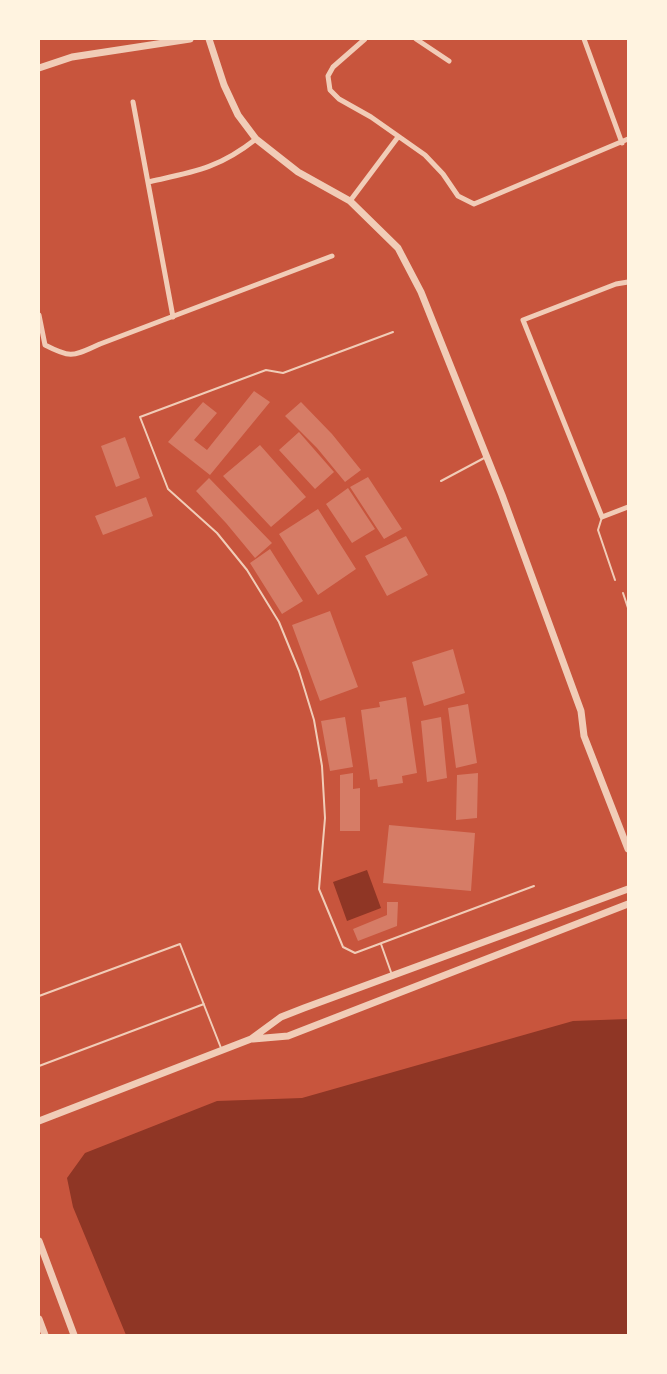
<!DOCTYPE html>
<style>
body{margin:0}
#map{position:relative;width:667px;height:1374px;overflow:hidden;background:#c8553d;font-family:"Roboto Condensed",sans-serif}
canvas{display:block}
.frame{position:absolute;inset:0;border:40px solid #fff3e0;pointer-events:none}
</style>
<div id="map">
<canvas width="667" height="1374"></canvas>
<div class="frame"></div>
</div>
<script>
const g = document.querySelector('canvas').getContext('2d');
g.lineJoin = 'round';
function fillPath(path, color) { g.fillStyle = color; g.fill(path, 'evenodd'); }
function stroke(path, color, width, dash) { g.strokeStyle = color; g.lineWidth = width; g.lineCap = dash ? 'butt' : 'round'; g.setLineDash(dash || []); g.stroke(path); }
fillPath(new Path2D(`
 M367,870L381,908L347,921L333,882Z
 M628,1019V1335H126L73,1207L67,1178L85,1153L217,1101L302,1098L573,1021Z`), '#8f3625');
fillPath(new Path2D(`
 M254,391L270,402L210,475L168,442L203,402L217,413L194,440L207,450Z
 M301,402L332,434L361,470L345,482L317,448L285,416Z
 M299,432L334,472L315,489L279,450Z
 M125,437L140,478L116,487L101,446Z
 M260,445L306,497L271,527L223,476Z
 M368,477L402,529L384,539L350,487Z
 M209,478L272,543L255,558L226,523L196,491Z
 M348,488L375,529L352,543L326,504Z
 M146,497L153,516L103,535L95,516Z
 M318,509L356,569L318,595L279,534Z
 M406,536L428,575L387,596L365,556Z
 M270,549L303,601L282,614L250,563Z
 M330,611L358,687L320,701L292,625Z
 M453,649L465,693L424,706L412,662Z
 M406,697L417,773L402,776L403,783L378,787L377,779L370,780L361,710L380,707L379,702Z
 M468,704L477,763L456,768L448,708Z
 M345,717L353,767L330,771L321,721Z
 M441,717L447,778L427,782L421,721Z
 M353,773V789L360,788V831H340V775Z
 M478,773L477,818L456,820L457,775Z
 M389,825L475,833L471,891L383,883Z
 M387,902H398L397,926L358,941L353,929L387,915Z`), '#d67c66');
stroke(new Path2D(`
 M393,332L283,373L266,370L140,417L168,489L217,533L247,570L279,622L299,671L314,720L322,766L325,818L319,889L343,947L355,953L534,886
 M441,481L486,457
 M602,517L598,530L615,580
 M623,593L628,608
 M381,944L392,975
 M39,996L180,944L221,1048
 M39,1066L204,1004`), '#f1ccb7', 2);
stroke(new Path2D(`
 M365,39L333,67L328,76L330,90L339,99L371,117L425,155L443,174L458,196L474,204L628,139
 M416,39L449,61
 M584,39L622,143
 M133,102L173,317
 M148,182C193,172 218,169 256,139
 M350,201L398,137
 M628,282L616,284L523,320L602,517L628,507
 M39,315L45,345C72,359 73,356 100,344L332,256`), '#f1ccb7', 5);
stroke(new Path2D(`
 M209,39L224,85L238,115L256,139L298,172L350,201L398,248L421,292L502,495L581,711L584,736L628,849
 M39,68L72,57L190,39
 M253,1039L288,1036L628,904
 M39,1121L251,1039L281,1017L304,1008L628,889
 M39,1241L74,1335
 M39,1319L45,1335`), '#f1ccb7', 7);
</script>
